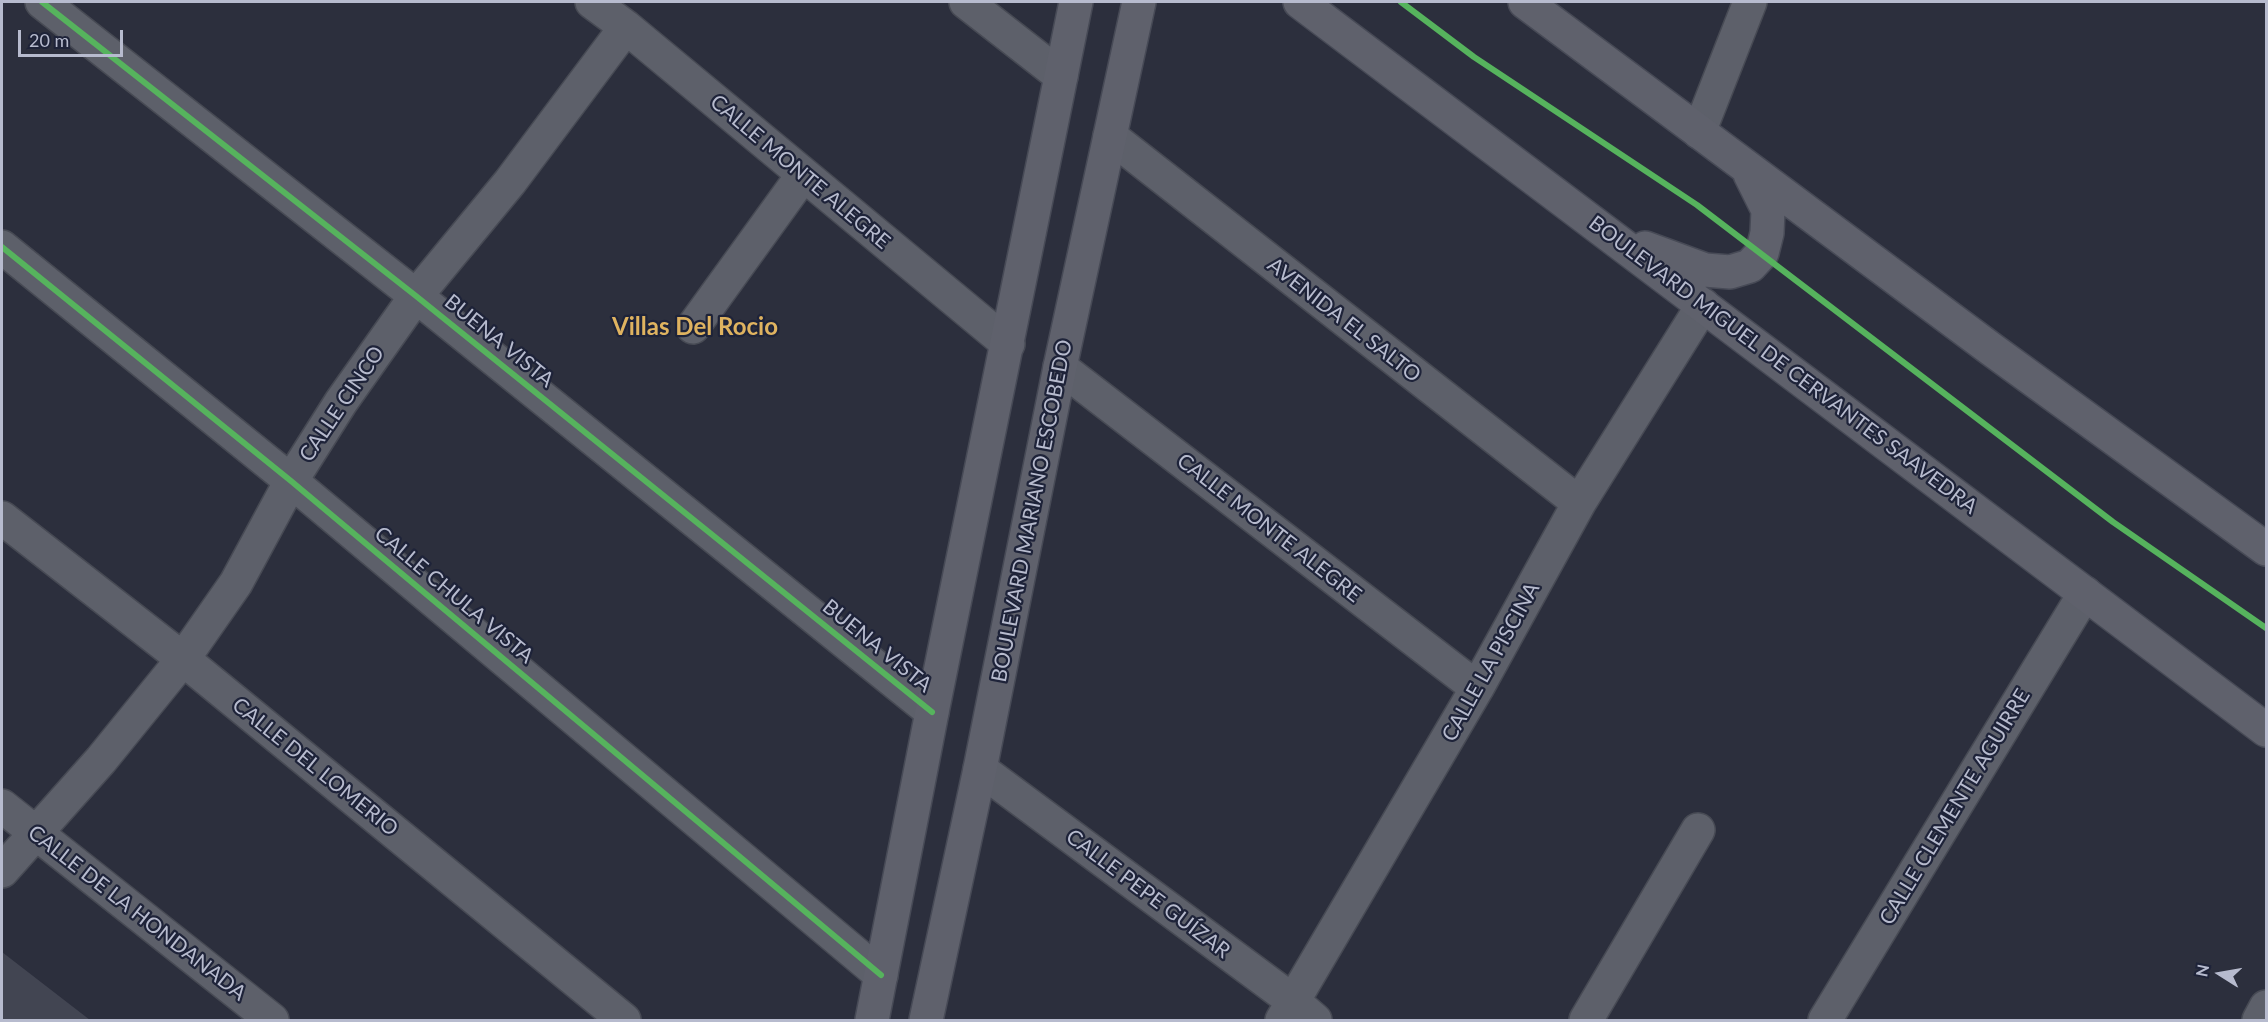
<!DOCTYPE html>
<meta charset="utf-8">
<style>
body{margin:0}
#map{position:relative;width:2268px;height:1022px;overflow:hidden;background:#2c2f3d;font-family:Lato,sans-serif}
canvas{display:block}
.frame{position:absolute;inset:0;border:3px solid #b7bbce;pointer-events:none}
.north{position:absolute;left:2190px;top:944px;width:60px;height:60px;-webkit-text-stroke:4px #1e2339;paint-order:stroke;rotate:281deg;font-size:16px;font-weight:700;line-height:24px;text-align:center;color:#b7bbce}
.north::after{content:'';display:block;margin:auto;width:21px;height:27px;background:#b7bbce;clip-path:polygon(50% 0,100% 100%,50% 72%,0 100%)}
.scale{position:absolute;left:18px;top:30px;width:105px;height:27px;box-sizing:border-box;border:3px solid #b7bbce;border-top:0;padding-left:8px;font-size:18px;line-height:21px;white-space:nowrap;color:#b7bbce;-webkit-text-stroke:4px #1e2339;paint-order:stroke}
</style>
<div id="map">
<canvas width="2268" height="1022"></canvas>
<div class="frame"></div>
<div class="north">N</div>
<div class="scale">20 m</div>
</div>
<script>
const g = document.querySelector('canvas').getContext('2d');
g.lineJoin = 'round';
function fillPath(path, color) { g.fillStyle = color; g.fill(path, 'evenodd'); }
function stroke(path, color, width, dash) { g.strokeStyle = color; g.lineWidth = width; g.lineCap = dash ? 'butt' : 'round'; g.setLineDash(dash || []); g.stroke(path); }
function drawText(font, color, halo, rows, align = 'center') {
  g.font = font + ' Lato,sans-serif'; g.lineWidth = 4.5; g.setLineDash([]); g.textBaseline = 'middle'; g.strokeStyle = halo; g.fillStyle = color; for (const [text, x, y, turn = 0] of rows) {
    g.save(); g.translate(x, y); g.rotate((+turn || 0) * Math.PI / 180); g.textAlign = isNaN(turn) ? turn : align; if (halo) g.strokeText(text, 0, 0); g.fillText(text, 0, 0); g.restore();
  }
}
fillPath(new Path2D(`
 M2,954L88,1020H2Z`), '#0007');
fillPath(new Path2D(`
 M2,952L90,1020H2Z`), '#424552');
const minor = new Path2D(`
 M42,2L416,296L932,712
 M592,2L626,27L1008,344
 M966,2L1061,76
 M1110,136L1579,503
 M2,247L291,481L881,975
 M693,327L803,175
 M1060,367L1477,688
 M2,518L183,659L624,1020
 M980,769L1293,1001L1315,1020
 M2,806L272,1020
 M2,871L101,760L183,659L236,583L291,481L341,402L416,296L510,182L626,27
 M1282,1020L1477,688L1579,503L1703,305
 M1586,1020L1698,830
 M1825,1020L2085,593
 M2259,1020L2266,1007`);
const tertiary = new Path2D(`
 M1699,132L1750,2`);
const primary = new Path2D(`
 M1300,2L2266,730
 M1525,2L1991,349L2266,549
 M1645,248L1705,270L1730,272L1750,266L1762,253L1767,233L1768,210L1750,174
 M872,1020L932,712L1076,2
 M926,1020L980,769L1060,367L1139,2`);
stroke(minor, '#474a54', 36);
stroke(tertiary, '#474a54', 36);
stroke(primary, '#474a56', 36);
stroke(minor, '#5d606a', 33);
stroke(tertiary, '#5d606a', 33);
stroke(primary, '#5f616c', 33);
stroke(new Path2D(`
 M42,2L416,296L932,712
 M1401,2L1474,57L1697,205L2113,522L2266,628
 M2,247L291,481L881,975`), '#56b35d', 6);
drawText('21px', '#b7bbce', '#1e2339', [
 ["CALLE MONTE ALEGRE",800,172,40],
 ["AVENIDA EL SALTO",1344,320,38],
 ["BUENA VISTA",499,341,39],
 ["BOULEVARD MIGUEL DE CERVANTES SAAVEDRA",1783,365,37],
 ["CALLE CINCO",342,404,-56],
 ["BOULEVARD MARIANO ESCOBEDO",1032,511,-79],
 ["CALLE MONTE ALEGRE",1269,528,38],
 ["CALLE CHULA VISTA",454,595,40],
 ["BUENA VISTA",877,646,39],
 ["CALLE LA PISCINA",1491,662,-61],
 ["CALLE DEL LOMERIO",315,767,39],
 ["CALLE CLEMENTE AGUIRRE",1955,807,-59],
 ["CALLE PEPE GUÍZAR",1148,894,37],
 ["CALLE DE LA HONDANADA",137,913,38]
]);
drawText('bold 24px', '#dfb360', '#1e2339', [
 ["Villas Del Rocio",695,327]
]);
</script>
